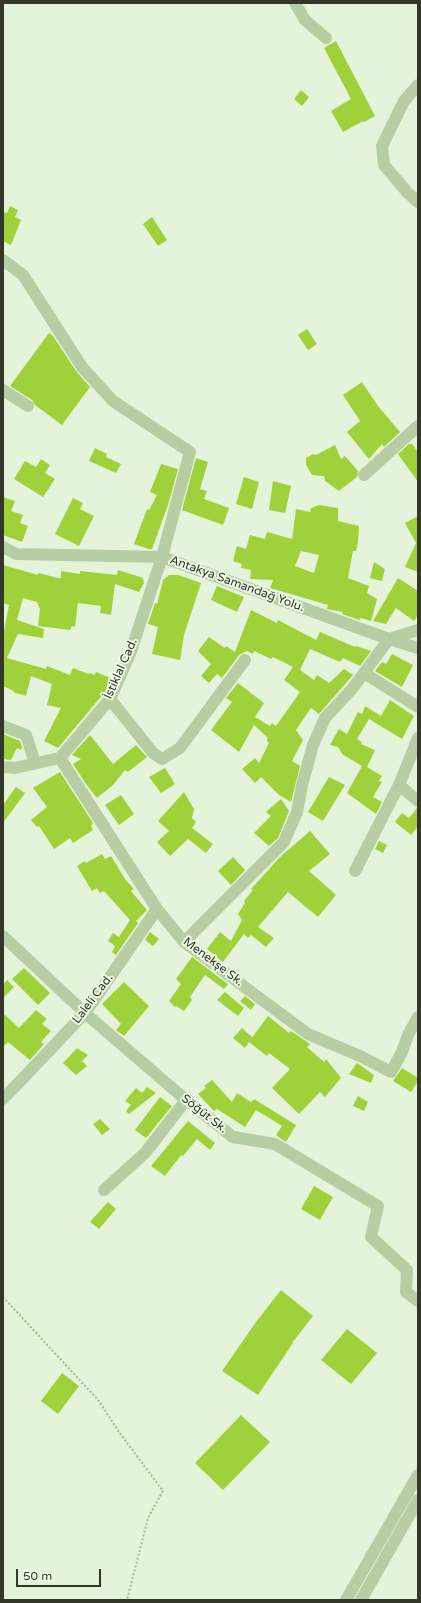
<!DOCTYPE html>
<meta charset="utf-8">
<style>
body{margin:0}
#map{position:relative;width:421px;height:1603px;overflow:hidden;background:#e4f4da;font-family:"Varela Round",sans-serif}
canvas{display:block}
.frame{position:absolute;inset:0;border:4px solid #313827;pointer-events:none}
.scale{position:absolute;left:16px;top:1569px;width:85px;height:18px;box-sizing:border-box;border:2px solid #313827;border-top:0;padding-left:5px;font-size:12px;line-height:14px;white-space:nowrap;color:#313827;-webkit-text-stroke:3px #eefbe6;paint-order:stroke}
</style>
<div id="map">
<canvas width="421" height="1603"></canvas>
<div class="frame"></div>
<div class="scale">50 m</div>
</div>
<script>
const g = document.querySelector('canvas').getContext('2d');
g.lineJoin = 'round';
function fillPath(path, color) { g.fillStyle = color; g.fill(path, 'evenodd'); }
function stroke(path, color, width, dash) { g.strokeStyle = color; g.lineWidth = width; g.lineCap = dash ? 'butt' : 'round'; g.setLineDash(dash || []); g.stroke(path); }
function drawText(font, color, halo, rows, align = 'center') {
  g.font = font + ' "Varela Round",sans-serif'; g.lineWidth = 4; g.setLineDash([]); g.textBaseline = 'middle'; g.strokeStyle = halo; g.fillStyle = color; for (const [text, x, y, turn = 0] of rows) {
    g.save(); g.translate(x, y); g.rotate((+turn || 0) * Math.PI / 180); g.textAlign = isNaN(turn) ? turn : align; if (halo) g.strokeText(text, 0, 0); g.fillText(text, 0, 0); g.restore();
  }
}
fillPath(new Path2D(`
 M336,41L375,116L364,122L363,121L343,132L331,111L351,99L324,48Z
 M301,90L309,97L302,106L294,99Z
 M10,206L18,210L15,217L21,220L11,245L3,241V212L7,213Z
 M152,217L167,240L158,246L143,224Z
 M307,329L317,344L308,350L298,335Z
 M49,333L53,336L76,371L90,387L62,425L35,405L32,400L10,386Z
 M362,382L378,406L400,432L384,447L382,444L369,459L347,432L360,421L343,395Z
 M409,444H412L418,452V482L398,454Z
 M335,445L341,459L345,456L358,471L357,477L339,491L325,481L324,476L312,475L306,465V458L313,454L316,455Z
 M95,448L107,454L106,457L121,464L116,473L89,461Z
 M196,458L208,462L200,489L207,491L204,499L229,508L223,525L182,510Z
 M41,459L50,465L45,473L55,479L43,497L14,479L25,461L36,467Z
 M161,464L178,469L168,505L152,549H149L134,544L147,509L149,510L157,495L150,492Z
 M244,477L259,482L252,509L236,504Z
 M273,481L291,486L285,513L269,510Z
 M3,497L15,501L11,511L23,515L20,523L28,526L22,542L3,535Z
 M73,498L83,503L80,509L94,516L79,546L55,534Z
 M319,505L338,508V521L359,526L358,542L356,551H353L348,578L369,586L367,593L377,599L371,621L361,618L359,620L342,614L343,612L327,609L328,605L270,588L273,580L250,579L251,570L241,568L242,564L233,561L237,546L246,549L250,535L265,539L267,532L292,539L296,509L310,512L311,508ZM301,551L319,555L314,573L295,566Z
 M418,516V572L405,567L416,543L405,523Z
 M374,562L385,569L382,581L370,578Z
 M3,565L38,575V573L58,578H61V571L80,574V571L117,575L118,570L143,578L144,583L139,592L115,584L111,615L100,613L101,606L78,603L75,627L72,626L70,630L38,626L40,609L37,602L23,598L17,620L44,629L43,638L18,634L7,658L46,669L47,666L70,675L73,668L89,674L90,673L94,675L96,672L111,678L105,692L58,748L44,741L61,708L47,705L52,684L31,676L26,696L13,692L14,691L3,686V636L9,605L3,603Z
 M169,575H178L201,583L184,635L180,660L152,654L158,627L148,624L155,603L157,604L163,580Z
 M398,578L418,591V615L414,621L396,608L386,624L373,621Z
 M217,586L244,597L237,612L211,600Z
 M251,610L277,623L278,620L316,640L320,632L355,647L356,646L371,651L360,666L343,658L340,662L310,649L300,670L314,680L317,675L329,683L344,669L353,675L319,714L311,708L296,730L303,740L292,761L300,766L291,802L279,795L261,777L255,783L242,769L255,758L259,763L269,743L267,741L268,738L254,725L239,752L211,730L232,702L226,698L238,683L264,703L255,717L270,726L272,723L276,726L300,692L284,680L293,667L273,657L271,659L254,651L253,654L247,651L239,655L222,678L217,674L209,683L201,676L211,664L198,651L209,637L225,648L226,646L235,652Z
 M392,654L413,665L402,687L375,671L382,662L386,664Z
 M390,700L414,716L402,739L369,719L357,739L362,742L361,744L375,750L367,767L382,776L379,781L382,782L373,797L382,802L376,814L347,793L362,766L342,754L338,747L330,745L339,729L347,734L358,712L362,714L365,706L381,716Z
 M3,734L20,741L22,747L21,750L17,748L11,760L3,759Z
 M90,735L113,764L136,745L147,757L128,772L125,770L113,785L97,798L86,784L73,764L81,759L72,755Z
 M165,768L175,784L161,793L149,777Z
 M60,772L93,823L91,826L93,830L73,843L70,838L54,849L39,826L37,827L31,820L47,807L33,788Z
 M329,777L345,785L323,821L308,812Z
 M16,787L25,793L3,823V805Z
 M184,792L194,809L192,818L196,822L192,828L213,844L206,853L188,839L170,856L157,842L169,831L158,821Z
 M121,795L134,814L119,825L105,805Z
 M281,799L289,811L278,838L269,846L254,833L271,816L266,812Z
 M417,808H418V826L411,835L395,822L402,813L409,818Z
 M310,831L330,854L309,871L336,895L318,917L288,892L258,927L274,938L266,947L251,935L248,938L244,934L223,962L207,949L220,932L231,941L242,920L238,914L245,903L244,901L253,890L251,889L280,857Z
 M379,841L387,845L383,853L375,849Z
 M102,854L105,859L111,856L125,879L134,889L131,891L147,910L136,921L138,923L116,955L112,952L115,946L108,941L113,933L119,937L130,920L104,891L100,893L97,888L92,891L77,866L85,861L86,863Z
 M233,857L245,870L231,885L218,871Z
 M150,932L159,939L153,946L145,940Z
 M192,957L228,984L224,989L205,975L190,997L192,1000L184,1011L176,1006L175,1007L169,1001L181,984L176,979Z
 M24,968L50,993L38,1005L12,979Z
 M7,980L14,987L3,998V985Z
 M124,982L149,1006L124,1036L116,1030L121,1024L102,1004Z
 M225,992L244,1008L238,1016L217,1000Z
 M245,996L255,1004L251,1010L240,1001Z
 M36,1010L47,1019L42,1024L51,1031L41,1042L44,1044L30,1060L8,1042L3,1047V1013L19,1028Z
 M268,1016L289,1033L291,1031L310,1044L307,1047L324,1062L326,1059L341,1078L325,1097L320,1092L299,1114L272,1088L290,1069L269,1053L267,1056L249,1042L245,1048L233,1038L242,1028L252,1037L251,1039Z
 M77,1048L88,1055L82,1061L87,1066L76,1075L63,1063Z
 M357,1063L374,1075L371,1083L349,1074Z
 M402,1068L418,1078V1081L411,1092L393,1081Z
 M212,1080L232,1102L237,1093L251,1102L254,1099L296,1125L286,1142L276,1135L282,1126L256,1110L245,1127L217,1109L214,1111L198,1094L206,1088L204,1086Z
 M147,1087L156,1093L129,1114L126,1111L131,1105L125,1101L136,1088L142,1093Z
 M358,1096L368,1102L364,1111L353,1106Z
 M160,1097L172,1106L146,1138L135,1130Z
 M100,1119L110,1129L102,1135L93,1124Z
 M188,1121L215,1143L210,1150L197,1139L183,1156L181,1155L165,1176L151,1166Z
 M314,1186L333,1197L320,1220L301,1209Z
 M108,1202L116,1209L99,1229L90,1222Z
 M281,1290L313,1316L292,1343H293L258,1395L222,1371L256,1322Z
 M347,1329L377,1353L351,1384L321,1360Z
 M62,1373L79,1386L58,1414L41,1401Z
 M241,1415L270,1442L223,1490L195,1463Z`), '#a1d13a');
stroke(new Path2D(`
 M3,1297L99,1401L119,1432L163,1491L148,1518L127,1600`), '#a4b98e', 2, [2, 2]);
stroke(new Path2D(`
 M295,3L305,20L326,38
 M418,85L404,101L382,146L384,165L407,192L418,202
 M3,260L23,275L82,367L113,401L190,452L162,557L130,654L110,699L60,758L15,768L3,767
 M3,390L28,406
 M364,475L418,426
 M3,547L16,554L162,557L389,639L418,648
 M364,673L418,707
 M110,699L153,753L162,759L180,748L245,660
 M3,726L26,735L35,763
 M418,738L399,785L418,801
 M60,758L157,909L184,942L308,1034L360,1056L391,1072L402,1052L408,1035L418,1017
 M355,871L399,785
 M3,936L85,1013L186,1100L233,1137L275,1144L378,1206L371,1237L407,1270L406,1292L418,1301
 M184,942L284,842L297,812L302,785L313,745L325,718L352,689L389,639L418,630
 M3,1099L85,1013L157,909
 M104,1190L145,1153L186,1100
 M346,1600L418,1475
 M361,1600L418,1500`), '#b7cda4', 12);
drawText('12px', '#313827', '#eefbe6', [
 ["Antakya Samandağ Yolu.",237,584,20],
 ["İstiklal Cad.",121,669,-66],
 ["Menekşe Sk.",213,962,37],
 ["Laleli Cad.",93,999,-53],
 ["Söğüt Sk.",204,1114,38]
]);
</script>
